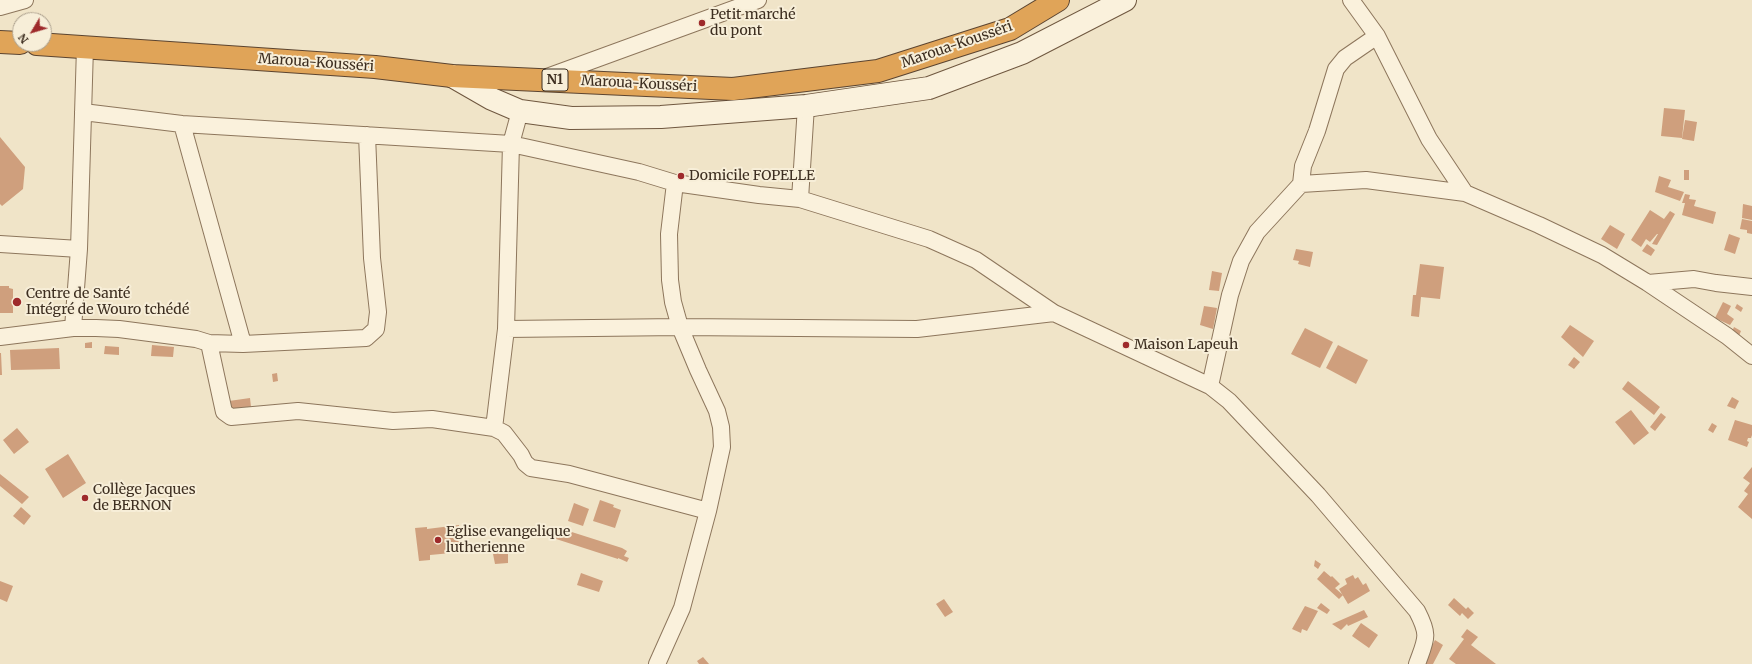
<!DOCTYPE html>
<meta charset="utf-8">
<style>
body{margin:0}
#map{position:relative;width:1752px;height:664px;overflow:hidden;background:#f0e4c8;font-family:Merriweather,serif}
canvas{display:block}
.north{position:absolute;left:12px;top:12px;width:40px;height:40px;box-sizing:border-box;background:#f7eed8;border:1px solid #ada18e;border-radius:50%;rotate:232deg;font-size:11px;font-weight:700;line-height:16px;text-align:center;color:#3d2e20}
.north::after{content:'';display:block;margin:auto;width:14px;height:18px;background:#9e2a2b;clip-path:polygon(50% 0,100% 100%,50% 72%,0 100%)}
</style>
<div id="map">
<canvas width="1752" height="664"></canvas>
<div class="north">N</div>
</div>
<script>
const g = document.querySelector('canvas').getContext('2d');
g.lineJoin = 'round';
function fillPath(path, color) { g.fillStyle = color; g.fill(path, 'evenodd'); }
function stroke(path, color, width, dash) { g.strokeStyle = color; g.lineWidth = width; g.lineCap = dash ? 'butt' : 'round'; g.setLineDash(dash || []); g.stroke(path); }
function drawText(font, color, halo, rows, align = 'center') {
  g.font = font + ' Merriweather,serif'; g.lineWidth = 4; g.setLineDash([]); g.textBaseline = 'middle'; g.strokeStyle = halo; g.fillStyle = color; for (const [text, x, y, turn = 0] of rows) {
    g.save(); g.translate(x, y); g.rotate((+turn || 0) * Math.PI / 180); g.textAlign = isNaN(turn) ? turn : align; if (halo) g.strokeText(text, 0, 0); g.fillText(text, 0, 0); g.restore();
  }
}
fillPath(new Path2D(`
 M1664,108L1685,110L1682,138L1661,136Z
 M1685,120L1697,122L1694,141L1682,139Z
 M0,137L25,167L23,189L2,206L0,204Z
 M1684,170H1689V180H1684Z
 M1659,176L1671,180L1668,187L1684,192L1680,201L1655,192Z
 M1685,194L1690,195L1689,199L1696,200L1694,206L1716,212L1713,224L1682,215L1685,203H1682Z
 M1743,204L1752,206V220L1742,218Z
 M1650,210L1664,219L1670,211L1675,214L1657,245L1652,244L1658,234H1657L1650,242L1646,239L1641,247L1631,240Z
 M1742,219L1752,221V234L1747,233V230L1740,229Z
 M1610,225L1625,234L1617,249L1601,239Z
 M1729,234L1740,238L1735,254L1724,250Z
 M1647,244L1655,250L1651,256L1642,251Z
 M1296,249L1313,252L1310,267L1298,264L1299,261L1293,260Z
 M1420,264L1444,267L1440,299L1421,297L1419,317L1411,316L1413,295H1416Z
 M1212,271L1222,273L1219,291L1209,290Z
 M0,286H9V288L13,289V313H0Z
 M1723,302L1731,306L1727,314L1734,319L1730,325L1715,318Z
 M1737,304L1743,308L1741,312L1735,308Z
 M1204,306L1217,308L1213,329L1200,325Z
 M1570,325L1594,341L1583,357L1561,337Z
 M1734,327L1741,331L1738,338L1731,334Z
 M1305,328L1333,342L1320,368L1291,354Z
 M92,342V348H85V343Z
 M152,345L174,347L173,357L151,356Z
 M1338,345L1368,360L1356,384L1326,368Z
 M105,346L119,347V355L104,354Z
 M59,348L60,369L11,370L10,350Z
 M0,353H1L2,375H0Z
 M1574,357L1580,362L1574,369L1568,365Z
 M277,373L278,381L273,382L272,374Z
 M1628,381L1660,407L1654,415L1622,389Z
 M1732,397L1739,401L1735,409L1727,406Z
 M250,398L251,407L230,410L229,401Z
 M1631,410L1649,433L1634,445L1615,422Z
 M1661,413L1666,417L1655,431L1650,427Z
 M1735,420L1752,425V435L1751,438H1748L1747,441L1749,442L1747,447L1728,440Z
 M1712,423L1717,426L1713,433L1708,430Z
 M17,428L29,442L14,454L3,440Z
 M68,454L86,483L63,498L45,469Z
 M1752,467V519L1738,507L1748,494L1744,491L1750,483L1743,478Z
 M0,474L29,497L22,504L0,486Z
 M600,500L614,505L613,507L621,510L615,528L593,521Z
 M574,503L589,509L583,526L568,521Z
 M21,507L31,516L24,525L13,516Z
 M459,525L462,552L430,555V560L419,561L415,528L427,527V529Z
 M556,527L622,548L627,551L624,556L629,558L627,562L618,558V559L553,538Z
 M501,552L508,553V563L495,564L493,554Z
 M1315,560L1321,564L1318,569L1314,566Z
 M1324,571L1331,577L1332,576L1340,584L1335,588L1343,595L1339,599L1317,579Z
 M581,573L603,581L599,592L577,585Z
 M1353,575L1355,579L1358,577L1363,585L1366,583L1370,591L1348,604L1339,589L1347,584L1345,579Z
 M0,581L13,586L7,602L0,599Z
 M1454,598L1466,609L1468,607L1474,613L1468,619L1462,613L1460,616L1448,605Z
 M944,599L953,612L945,617L936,604Z
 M1321,603L1330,610L1327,614L1317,608Z
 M1305,606L1318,611L1307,631L1302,629L1301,633L1292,629Z
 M1364,610L1368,617L1348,626L1347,624L1341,630L1332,624Z
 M1361,623L1378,635L1369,648L1352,636Z
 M1467,629L1478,637L1471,645L1496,664H1456L1449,659L1464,639L1461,637Z
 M1435,640L1443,645L1433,664H1422Z
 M703,657L709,664H699L697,661Z`), '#cf9f7d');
const street = new Path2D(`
 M1351,0L1377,36L1429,139L1465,193L1539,225L1602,255L1648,283L1727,336L1752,356
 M0,7L25,0
 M547,77L758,0
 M520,111L511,144L639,172L675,183L759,195L800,199L929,239L976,260L1054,313L1210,386L1229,401L1318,495L1417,611C1430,636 1426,639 1417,664
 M83,112L182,124L511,144L506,329L494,428
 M182,124L243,344
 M1301,184L1366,180L1465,193
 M800,199L806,106
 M0,244L79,249
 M1648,283L1694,279L1716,283L1752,287
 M73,328L79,249L85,47
 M506,329L680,327L917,329L1054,313
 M0,337L73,328H96L119,329L196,339L209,343L243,344L366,338L376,329L378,312L372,258L367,135
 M209,343L224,412L231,417L298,411L393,421L432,419L494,428L504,433L521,455L525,463L531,468L569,474L708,511
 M1210,386L1230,295L1241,261L1257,232L1301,184L1303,166L1317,131L1336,69L1345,58L1377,36
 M657,664L682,608L708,511L722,447L721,427L717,411L698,370L680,327L673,302L670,280L669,234L675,183`);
const secondary = new Path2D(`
 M452,76L492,99L520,111L571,118L661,117L806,106L929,88L1022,53L1125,0`);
const highway = new Path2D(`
 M0,42L20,43
 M37,44L375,67L452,76L733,89L878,71L1010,29L1058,0`);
stroke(street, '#8d765c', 18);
stroke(secondary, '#6f573f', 24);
stroke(highway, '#5b4430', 24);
stroke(street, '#faf1dc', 16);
stroke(secondary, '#faf1dc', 22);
stroke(highway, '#e0a458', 22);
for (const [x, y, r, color] of [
 [702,23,4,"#9e2a2b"],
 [681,176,4,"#9e2a2b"],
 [17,302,5,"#9e2a2b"],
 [1126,345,4,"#9e2a2b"],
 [85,498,4,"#9e2a2b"],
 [438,540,4,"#9e2a2b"]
]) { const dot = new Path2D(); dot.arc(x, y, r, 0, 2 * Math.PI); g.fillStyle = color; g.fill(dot); stroke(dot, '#f7eed8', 1.5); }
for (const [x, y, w] of [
 [555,80,26]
]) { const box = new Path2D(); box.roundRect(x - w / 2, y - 11, w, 22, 3); g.fillStyle = '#f7eed8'; g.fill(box); stroke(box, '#3d2e20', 1); }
drawText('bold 13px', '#3d2e20', null, [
 ["N1",555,80]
]);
drawText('14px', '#3d2e20', '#f7eed8', [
 ["Petit marché",710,15],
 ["du pont",710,31],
 ["Domicile FOPELLE",689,176],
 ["Centre de Santé",26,294],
 ["Intégré de Wouro tchédé",26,310],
 ["Maison Lapeuh",1134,345],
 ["Collège Jacques",93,490],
 ["de BERNON",93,506],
 ["Eglise evangelique",446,532],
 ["lutherienne",446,548]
], 'left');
drawText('14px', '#3d2e20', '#f7eed8', [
 ["Maroua-Kousséri",957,45,-19],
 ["Maroua-Kousséri",316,63,4],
 ["Maroua-Kousséri",639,84,3]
]);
</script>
